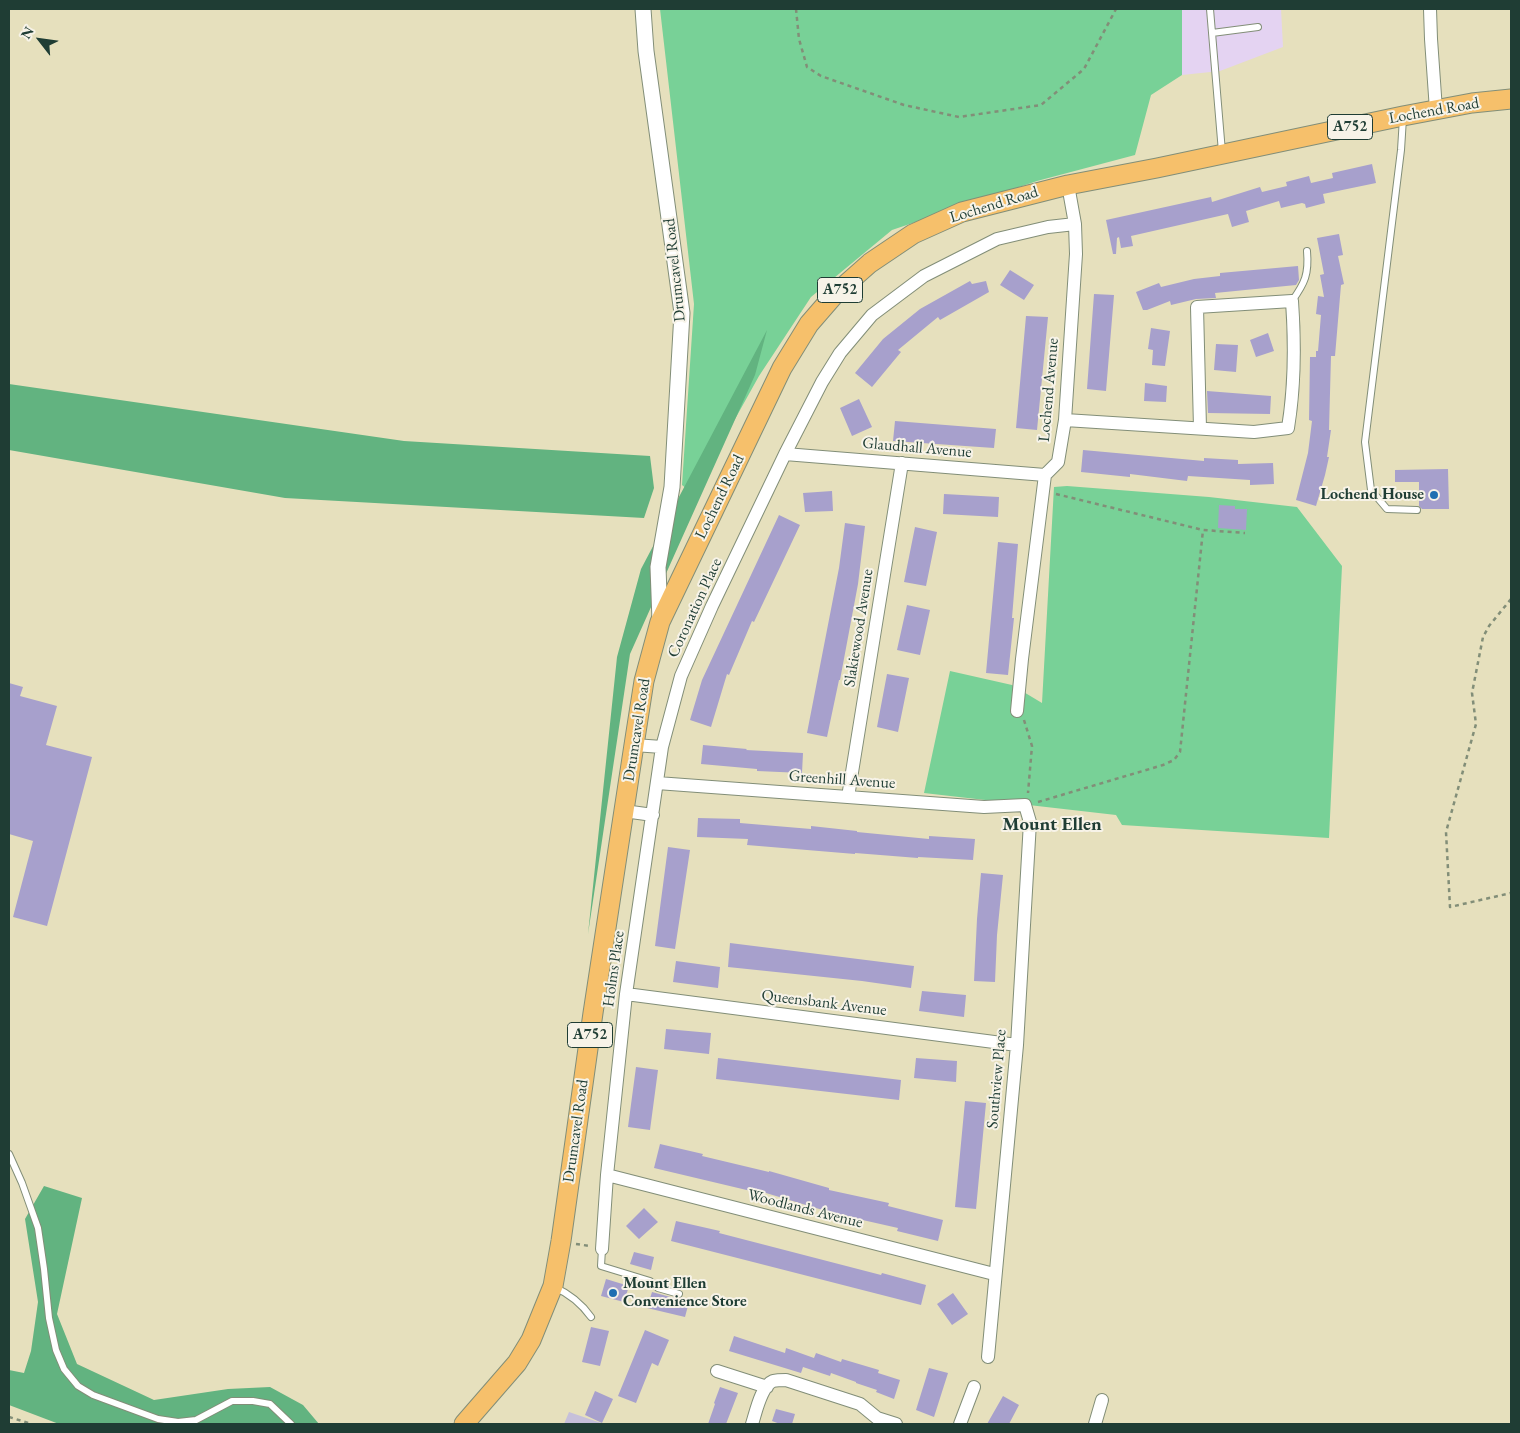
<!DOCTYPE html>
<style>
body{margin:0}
#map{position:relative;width:1520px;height:1433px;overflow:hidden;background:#e6e0bd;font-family:"EB Garamond",serif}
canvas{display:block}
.frame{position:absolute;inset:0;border:10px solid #1f3d34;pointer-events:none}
.north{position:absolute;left:15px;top:15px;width:50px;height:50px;-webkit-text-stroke:4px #f7f3e8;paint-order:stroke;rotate:300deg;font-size:14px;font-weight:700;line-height:20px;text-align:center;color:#1f3d34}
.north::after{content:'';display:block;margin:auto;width:18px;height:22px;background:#1f3d34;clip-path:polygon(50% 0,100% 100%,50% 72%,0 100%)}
</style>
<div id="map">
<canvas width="1520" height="1433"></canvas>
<div class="frame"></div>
<div class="north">N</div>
</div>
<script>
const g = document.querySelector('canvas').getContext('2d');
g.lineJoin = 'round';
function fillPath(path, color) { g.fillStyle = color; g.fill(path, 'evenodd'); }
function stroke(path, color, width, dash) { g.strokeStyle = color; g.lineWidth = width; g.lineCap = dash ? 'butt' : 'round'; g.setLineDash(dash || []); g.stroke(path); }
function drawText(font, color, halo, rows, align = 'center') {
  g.font = font + ' "EB Garamond",serif'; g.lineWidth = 4; g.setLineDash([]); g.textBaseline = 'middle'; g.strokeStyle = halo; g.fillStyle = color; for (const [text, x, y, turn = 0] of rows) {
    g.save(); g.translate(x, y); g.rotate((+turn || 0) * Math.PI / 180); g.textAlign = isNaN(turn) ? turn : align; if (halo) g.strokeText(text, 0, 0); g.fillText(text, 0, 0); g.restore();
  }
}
fillPath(new Path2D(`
 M1182,9H1281L1283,47L1220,71L1182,75Z`), '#e4d3f2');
fillPath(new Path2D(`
 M569,1412L604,1424H564Z`), '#c6c0da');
fillPath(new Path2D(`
 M660,9H1182V75L1151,95L1135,155L1037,181L892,230L811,297L759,376L725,437L687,489L682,485L694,304Z
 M1067,486L1209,497L1297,507L1342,566L1329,838L1122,825L1116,815L924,793L950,671L1012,685L1042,703L1054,487Z`), '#78d197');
fillPath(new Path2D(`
 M767,330L755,375L630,654L588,934L617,657L641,569Z
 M9,384L404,441L650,456L654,488L644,518L285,498L9,450Z
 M44,1186L82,1198L57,1314L77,1364L154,1400L228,1389L270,1387L303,1405L319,1424H59L9,1405V1370L24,1373L31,1351L38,1302L25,1219Z`), '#62b380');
fillPath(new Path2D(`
 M1372,164L1376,183L1323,194L1325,203L1306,208L1305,204L1302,203L1281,208L1279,201L1246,211L1249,222L1232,227L1228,214L1131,236L1133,246L1121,248L1119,237L1117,238L1116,254H1113L1106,220L1211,197L1212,202L1260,187L1262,192L1287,186L1286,182L1309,176L1311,183L1333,178L1332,173Z
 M1339,234L1343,255L1338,256L1344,284L1341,285L1335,356H1331L1329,430H1331L1327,457H1329L1325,475L1316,506L1296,500L1308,453L1312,421L1309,420L1310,357H1316V351H1318L1321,315L1316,314L1318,296L1324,297L1320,275L1324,274L1317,238Z
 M1298,266L1299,280L1296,285L1215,293L1216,298L1196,299L1171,305L1170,301L1147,310H1143L1136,292L1159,283L1161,287L1194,279L1220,276V273Z
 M1010,270L1034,285L1024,300L1000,285Z
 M970,281L972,284L986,281L989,292L940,320L938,317L898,350L901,352L872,387L855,373L883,339L920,309Z
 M1094,294L1114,295L1106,391L1087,389Z
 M1026,316L1048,317L1037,430L1016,428Z
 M1151,328L1170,331L1165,366L1152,365L1153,350L1148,349Z
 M1268,333L1274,351L1256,357L1250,340Z
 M1216,344L1238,345L1236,372L1214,370Z
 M1145,383L1167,386L1166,402L1144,401Z
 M1207,391L1271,396L1270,414L1208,413Z
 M859,399L872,427L852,436L840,408Z
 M895,421L996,429L994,448L893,441Z
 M1083,450L1204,461V458L1238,460V464L1273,463L1274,484L1250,485V480L1188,476L1187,481L1130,474V477L1081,472Z
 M1448,469L1449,509H1422L1419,506V482H1395V470Z
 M832,491L833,511L805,512L803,493Z
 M944,494L999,497L998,517L943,514Z
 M1219,505L1235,506V509H1247L1246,530L1218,528Z
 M779,515L800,525L754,622L752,621L729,675L727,674L711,727L690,720L702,680Z
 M845,523L865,526L858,584L840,680H839L827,737L807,733L839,568Z
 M915,527L937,532L926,586L904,582Z
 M998,542L1018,544L1012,618H1014L1008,675L986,673Z
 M907,605L930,610L920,655L897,650Z
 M887,674L909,678L898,732L877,727Z
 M9,683L23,687L20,696L57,706L46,745L92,757L47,926L13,917L33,841L9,834Z
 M703,745L747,749L746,750L803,753L802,773L757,771V769L701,764Z
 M698,818L740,819V823L811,829V826L857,831V832L929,839V836L975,839L973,860L918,857V858L855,853V854L747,845L748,839L697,837Z
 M668,847L690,850L675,949L655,946Z
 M981,873L1003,875L997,935L995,982L974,981L977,919Z
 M730,943L914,966L911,988L862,981L728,967Z
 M676,961L720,967L718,988L673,982Z
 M922,991L966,995L964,1017L919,1011Z
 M666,1029L711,1033L709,1054L664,1049Z
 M718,1058L901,1080L899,1100L716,1079Z
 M916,1058L957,1061L956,1082L914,1078Z
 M636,1067L658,1070L650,1130L628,1127Z
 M965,1101L986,1103L976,1209L955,1207Z
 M660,1144L703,1154L702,1156L769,1172V1171L829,1188V1190L889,1203L888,1206L943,1220L938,1241L897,1231L898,1228L836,1214L756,1190L755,1192L654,1168Z
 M644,1208L658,1222L639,1239L626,1226Z
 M676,1221L720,1231L719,1233L881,1275L882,1273L926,1285L921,1305L671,1241Z
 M634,1252L654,1257L651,1270L630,1264Z
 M606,1279L629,1286L624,1302L601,1296Z
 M652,1292L689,1302L685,1317L647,1308Z
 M953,1293L968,1314L952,1325L937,1304Z
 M591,1327L609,1331L600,1366L582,1362Z
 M645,1330L669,1340L658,1366L652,1363L636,1403L618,1396Z
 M734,1336L785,1353L786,1348L814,1358L816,1353L841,1362L842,1359L879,1370L878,1373L900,1380L894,1399L876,1392L877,1390L856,1383V1382L831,1373L830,1376L803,1367L801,1373L729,1351Z
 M929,1368L948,1373L934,1417L916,1410Z
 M720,1387L738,1393L726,1424H708L715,1404L714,1403Z
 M595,1391L613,1399L602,1423L585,1415Z
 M1003,1396L1019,1405L1009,1424H987Z
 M776,1409L795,1414L792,1424H780L772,1421Z`), '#a7a0cc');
const service = new Path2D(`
 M1210,9L1222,152
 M1212,33L1258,27
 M1403,118L1401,150L1365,442L1371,490L1387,509L1417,510
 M1292,301C1305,283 1309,274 1307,251
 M9,1154L22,1183L38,1228L44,1269L49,1318L56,1350L64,1369L78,1386L93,1395L158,1419L178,1422L196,1420L232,1401H253L270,1404L291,1424
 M602,1249L601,1266L650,1281L658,1288L679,1294
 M554,1287C570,1294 581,1303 591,1317`);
const minor = new Path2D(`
 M1430,9L1431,39L1436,110
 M1065,420L1254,432L1288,428C1295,385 1295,343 1292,301L1197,307L1200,428
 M785,454L1045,475
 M1017,711L1022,659L1045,475L1058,462L1065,420L1076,254L1075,224L1068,185
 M634,745L662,747
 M657,783L984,807L1025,805L1030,822L1017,1045L988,1357
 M848,797L902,463
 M624,811L653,815
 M626,994L1017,1045
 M607,1175L994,1274
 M602,1249L607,1175L626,994L662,747L681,676L712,606L785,454L822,382L840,353L872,315L924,276L997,239L1048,227L1075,224
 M717,1371L767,1387
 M752,1424C756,1412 761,1386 773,1381C777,1380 782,1380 786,1380L860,1404L877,1418L896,1424
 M960,1424L974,1387
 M1095,1424L1102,1400`);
const tertiary = new Path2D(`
 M643,9L646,51L682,313L672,487L658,567L660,621`);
const primary = new Path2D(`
 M464,1424L517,1363L531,1340L553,1286L561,1241L593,1013L634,745L644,681L660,622L782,368L809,324L835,294L870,263L913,234L962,212L1068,185L1157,168L1403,116L1472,103L1511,99`);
stroke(service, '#828e78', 8);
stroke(minor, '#828e78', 14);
stroke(tertiary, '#828e78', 17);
stroke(primary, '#828e78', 21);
stroke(new Path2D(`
 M796,9L799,39L807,67L821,76L904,105L959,117L1041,105L1084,69L1116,9
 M1056,494L1203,530L1245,533
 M1511,599L1489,626L1483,637L1472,693L1476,724L1446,832L1450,907L1511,893
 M1024,720L1032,746L1028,793
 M1038,802L1163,765L1174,760L1180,752L1203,530
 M576,1244L590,1246
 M9,1417L32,1424`), '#828e78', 2.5, [4, 4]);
stroke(service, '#fff', 6);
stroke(minor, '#fff', 12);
stroke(tertiary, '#fff', 15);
stroke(primary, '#f6c06b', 19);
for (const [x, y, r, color] of [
 [1434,495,5,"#1f6fb2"],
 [613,1293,5,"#1f6fb2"]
]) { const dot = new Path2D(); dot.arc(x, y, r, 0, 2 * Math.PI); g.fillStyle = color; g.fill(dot); stroke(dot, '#f7f3e8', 2); }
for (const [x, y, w] of [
 [1350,127,45],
 [840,290,45],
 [590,1035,45]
]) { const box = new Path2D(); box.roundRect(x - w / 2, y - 12.5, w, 25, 4); g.fillStyle = '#f7f3e8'; g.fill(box); stroke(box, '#1f3d34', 1); }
drawText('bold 15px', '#1f3d34', null, [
 ["A752",1350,127],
 ["A752",840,290],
 ["A752",590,1035]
]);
drawText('16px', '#1f3d34', '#f7f3e8', [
 ["Lochend Road",1434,111,-10],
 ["Lochend Road",994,205,-17],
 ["Drumcavel Road",675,270,-96],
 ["Lochend Avenue",1049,390,-85],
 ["Glaudhall Avenue",917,448,5],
 ["Lochend Road",720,497,-64],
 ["Coronation Place",695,608,-65],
 ["Slakiewood Avenue",859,628,-81],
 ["Drumcavel Road",637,730,-81],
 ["Greenhill Avenue",842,780,4],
 ["Holms Place",614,969,-82],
 ["Queensbank Avenue",824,1003,7],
 ["Southview Place",997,1079,-85],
 ["Drumcavel Road",576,1131,-82],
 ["Woodlands Avenue",805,1209,14]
]);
drawText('bold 16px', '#1f3d34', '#f7f3e8', [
 ["Lochend House",1424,495],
 ["Mount Ellen",623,1284,"left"],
 ["Convenience Store",623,1302,"left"]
], 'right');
drawText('bold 19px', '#1f3d34', '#f7f3e8', [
 ["Mount Ellen",1052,825]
]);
</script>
